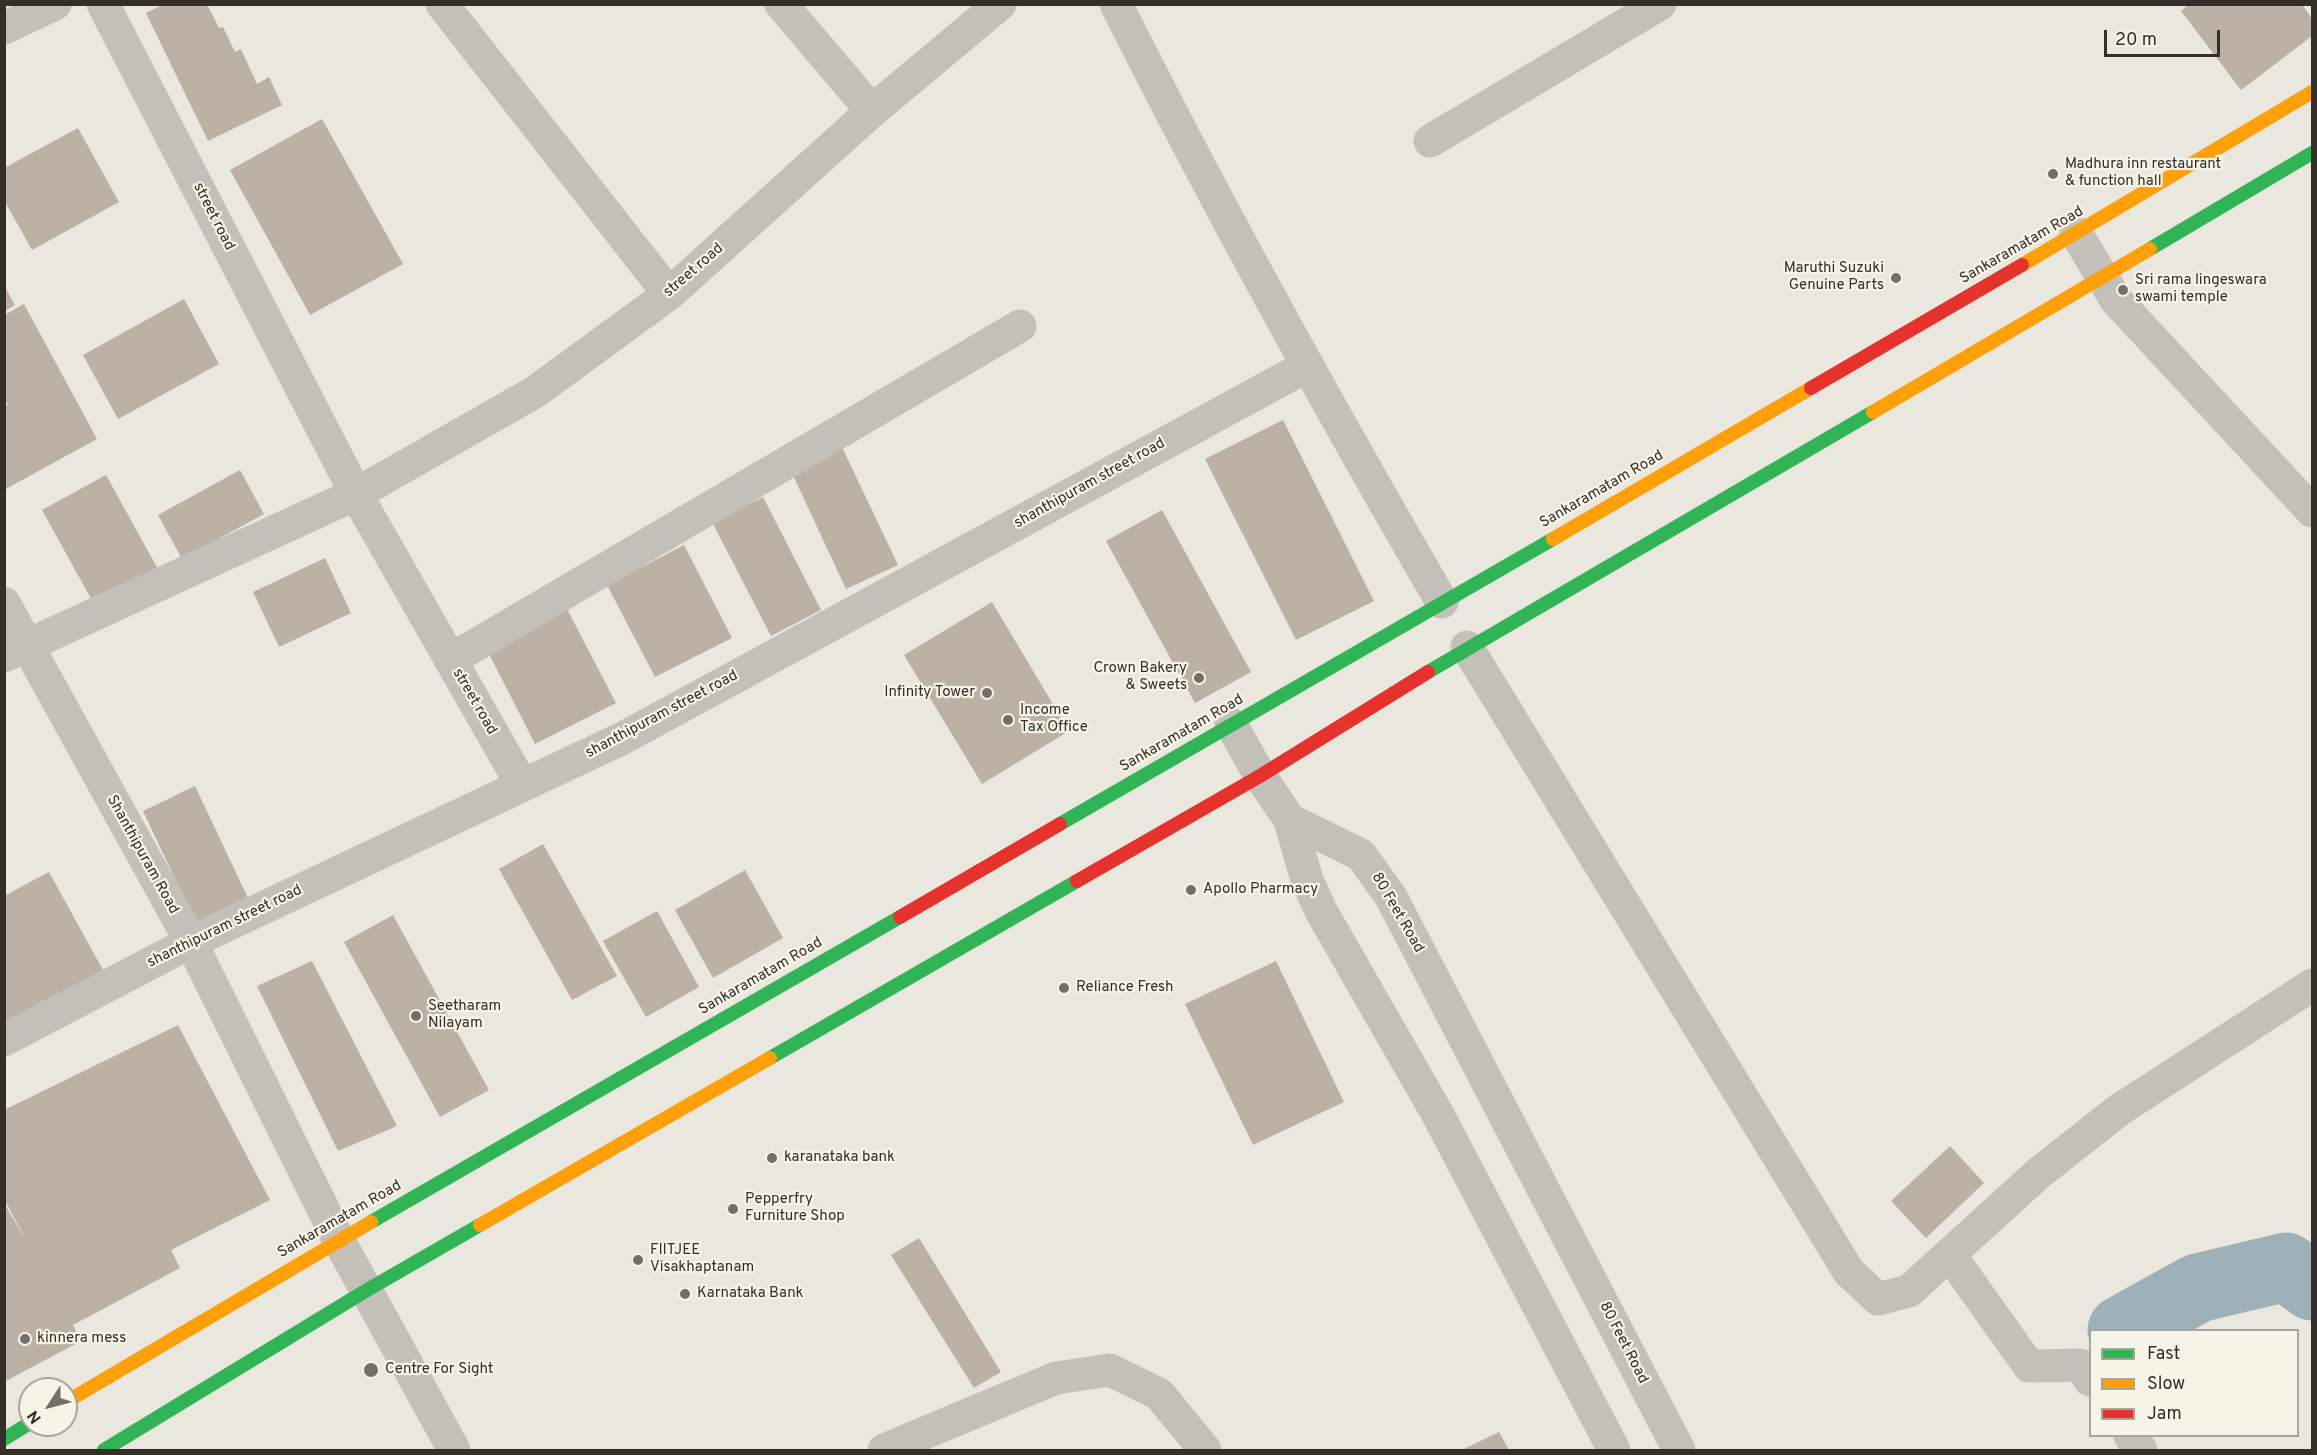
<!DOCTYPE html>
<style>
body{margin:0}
#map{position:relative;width:2317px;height:1455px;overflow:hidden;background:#eae7df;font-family:Overpass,sans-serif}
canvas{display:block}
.frame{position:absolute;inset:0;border:6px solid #332e28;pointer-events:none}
.legend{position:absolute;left:2089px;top:1329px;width:210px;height:108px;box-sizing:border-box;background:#f6f4e7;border:2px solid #a8a59b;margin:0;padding:8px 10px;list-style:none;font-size:18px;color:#332e28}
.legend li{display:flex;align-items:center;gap:12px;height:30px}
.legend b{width:30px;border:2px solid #a8a59b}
.north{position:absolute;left:18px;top:1377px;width:60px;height:60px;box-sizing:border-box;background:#f6f4e7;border:2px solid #a8a59b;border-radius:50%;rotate:234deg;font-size:16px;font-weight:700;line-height:24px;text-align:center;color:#332e28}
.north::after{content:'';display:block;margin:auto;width:21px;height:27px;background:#736f68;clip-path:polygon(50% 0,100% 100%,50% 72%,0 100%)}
.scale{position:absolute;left:2104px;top:30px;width:116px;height:27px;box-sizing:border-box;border:3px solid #332e28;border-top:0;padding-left:8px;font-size:18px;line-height:21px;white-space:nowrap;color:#332e28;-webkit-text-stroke:4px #f6f4e7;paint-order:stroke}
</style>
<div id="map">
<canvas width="2317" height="1455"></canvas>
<div class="frame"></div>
<ul class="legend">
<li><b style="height:8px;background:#30b455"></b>Fast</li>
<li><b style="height:8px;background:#ff9f0a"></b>Slow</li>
<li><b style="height:8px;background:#e5322d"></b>Jam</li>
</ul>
<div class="north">N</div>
<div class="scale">20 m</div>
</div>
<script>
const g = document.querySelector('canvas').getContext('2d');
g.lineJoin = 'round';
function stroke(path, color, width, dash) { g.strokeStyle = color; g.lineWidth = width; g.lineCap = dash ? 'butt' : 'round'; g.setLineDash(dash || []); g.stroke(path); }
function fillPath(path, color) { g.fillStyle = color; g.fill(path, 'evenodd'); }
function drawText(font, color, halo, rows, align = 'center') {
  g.font = font + ' Overpass,sans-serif'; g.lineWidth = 4.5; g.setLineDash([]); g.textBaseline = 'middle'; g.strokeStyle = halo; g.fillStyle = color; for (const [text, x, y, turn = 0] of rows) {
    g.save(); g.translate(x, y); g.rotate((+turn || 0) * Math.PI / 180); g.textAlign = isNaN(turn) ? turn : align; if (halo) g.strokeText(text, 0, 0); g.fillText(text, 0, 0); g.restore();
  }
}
stroke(new Path2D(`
 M2122,1330L2198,1288L2286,1267L2312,1286`), '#9eb1b8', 69);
fillPath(new Path2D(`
 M164,4H207L219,28L223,27L235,52L241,49L257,84L269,77L282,105L208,141L146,13Z
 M2189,4H2302L2312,19V36L2241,90L2181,11Z
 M322,119L403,264L310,315L230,170Z
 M78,128L119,202L32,250L4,200V168Z
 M5,287L15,305L5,311Z
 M184,299L219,364L118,419L83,355Z
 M24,304L97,439L4,490V406L8,405L4,399V315Z
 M1283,420L1374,601L1296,640L1205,459Z
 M841,445L898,565L846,589L790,469Z
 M240,470L264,514L182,559L158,515Z
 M106,475L159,571L95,606L42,510Z
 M763,497L821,610L771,636L712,522Z
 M1162,510L1251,672L1195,703L1106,541Z
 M684,545L732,638L655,677L607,585Z
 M325,558L351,613L279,647L253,592Z
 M992,602L1069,731L982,784L904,655Z
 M567,609L616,703L535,744L487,650Z
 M195,786L248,898L196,923L143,811Z
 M543,844L617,976L572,1000L499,869Z
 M745,870L783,938L713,978L675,910Z
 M49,872L108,979L4,1035V896Z
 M657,911L699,987L646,1017L603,941Z
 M393,915L489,1090L440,1117L344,942Z
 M312,961L397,1126L338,1151L257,986Z
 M1276,961L1344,1102L1253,1145L1185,1004Z
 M178,1025L270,1200L171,1250L180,1268L73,1325L81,1341L4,1382V1203L27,1242L4,1199V1110Z
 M1950,1146L1984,1183L1926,1238L1891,1201Z
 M919,1238L1001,1372L974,1388L891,1255Z
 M1499,1432L1509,1450H1462Z`), '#bcb1a4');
stroke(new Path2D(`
 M103,4L356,494L522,785
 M442,4L669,294
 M781,4L872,111
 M1116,4C1218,207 1328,406 1442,602
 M4,28L55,4
 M1430,141L1660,4
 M2076,233L2116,300L2312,511
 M4,603L191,942L338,1239L454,1450
 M1467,647L1849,1272L1878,1299L1909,1291L2039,1173L2119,1110L2312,985
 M4,656L356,494L535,392L669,294L872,111L1000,4
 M450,660L1020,326
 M1231,724L1260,776L1290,820L1307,880L1321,911L1437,1113L1614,1450
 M1290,820L1361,855L1391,897L1679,1450
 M4,1040L191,942L623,738L1307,366
 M1950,1255L2029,1366L2080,1365L2090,1380
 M2130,1436L2141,1450
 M884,1450L1056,1378L1110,1370L1159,1394L1205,1450`), '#c2c0b9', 33);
stroke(new Path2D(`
 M2150,249L2312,153
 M1428,672L1873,412
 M1060,824L1553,539
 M770,1058L1077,881
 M371,1222L900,917
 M4,1439L30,1423
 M104,1450L367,1290L480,1225`), '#30b455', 14);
stroke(new Path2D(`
 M2022,265L2312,92
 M1873,412L2150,249
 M1553,539L1811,388
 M480,1225L770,1058
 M66,1402L371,1222`), '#ff9f0a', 14);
stroke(new Path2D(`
 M1811,388L2022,265
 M1077,881L1260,776L1428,672
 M900,917L1060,824`), '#e5322d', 14);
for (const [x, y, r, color] of [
 [2053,174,6,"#736f68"],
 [1896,278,6,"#736f68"],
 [2123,290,6,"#736f68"],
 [1199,678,6,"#736f68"],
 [987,693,6,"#736f68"],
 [1008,720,6,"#736f68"],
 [1191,890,6,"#736f68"],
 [1064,988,6,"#736f68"],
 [416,1016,6,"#736f68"],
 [772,1158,6,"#736f68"],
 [733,1209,6,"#736f68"],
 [638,1260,6,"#736f68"],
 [685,1294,6,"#736f68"],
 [25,1339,6,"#736f68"],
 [371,1370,8,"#736f68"]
]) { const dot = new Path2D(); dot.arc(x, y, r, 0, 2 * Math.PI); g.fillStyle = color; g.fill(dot); stroke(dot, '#f6f4e7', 2); }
drawText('15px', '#332e28', '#f6f4e7', [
 ["Madhura inn restaurant",2065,165],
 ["& function hall",2065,182],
 ["Maruthi Suzuki",1884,269,"right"],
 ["Genuine Parts",1884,286,"right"],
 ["Sri rama lingeswara",2135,281],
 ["swami temple",2135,298],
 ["Crown Bakery",1187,669,"right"],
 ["& Sweets",1187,686,"right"],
 ["Infinity Tower",975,693,"right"],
 ["Income",1020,711],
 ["Tax Office",1020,728],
 ["Apollo Pharmacy",1203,890],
 ["Reliance Fresh",1076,988],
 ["Seetharam",428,1007],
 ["Nilayam",428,1024],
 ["karanataka bank",784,1158],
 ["Pepperfry",745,1200],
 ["Furniture Shop",745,1217],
 ["FIITJEE",650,1251],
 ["Visakhaptanam",650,1268],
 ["Karnataka Bank",697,1294],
 ["kinnera mess",37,1339],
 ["Centre For Sight",385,1370]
], 'left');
drawText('15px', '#332e28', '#f6f4e7', [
 ["street road",213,217,63],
 ["Sankaramatam Road",2022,246,-30],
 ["street road",694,271,-41],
 ["shanthipuram street road",1090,484,-29],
 ["Sankaramatam Road",1602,490,-30],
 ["street road",474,702,60],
 ["shanthipuram street road",662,715,-28],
 ["Sankaramatam Road",1182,734,-30],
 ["Shanthipuram Road",142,855,61],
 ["80 Feet Road",1397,913,60],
 ["shanthipuram street road",225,927,-26],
 ["Sankaramatam Road",761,977,-30],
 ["Sankaramatam Road",340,1220,-30],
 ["80 Feet Road",1623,1343,63]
]);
</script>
